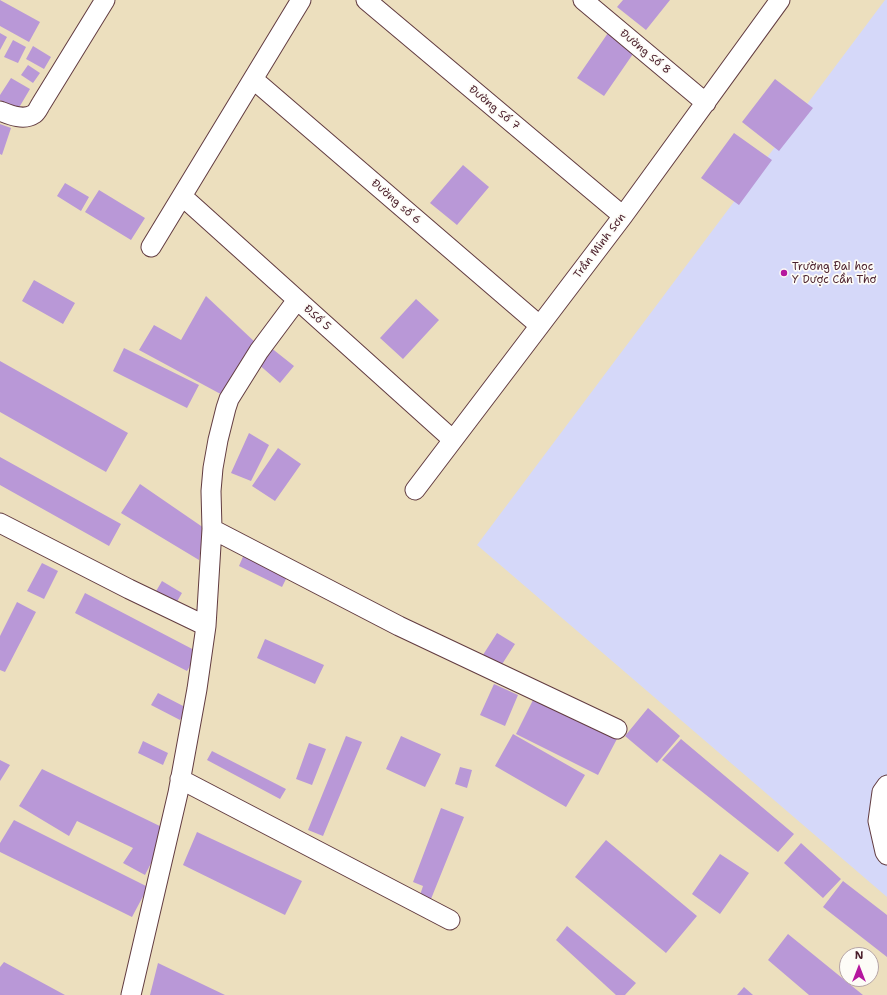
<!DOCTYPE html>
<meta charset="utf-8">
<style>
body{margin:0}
#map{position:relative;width:887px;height:995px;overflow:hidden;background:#ecdfbe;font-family:"Shantell Sans",sans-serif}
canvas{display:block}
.north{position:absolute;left:839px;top:947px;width:40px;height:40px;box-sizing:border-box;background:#fdfcf7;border:1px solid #b5a4a5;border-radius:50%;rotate:0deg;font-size:11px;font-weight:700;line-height:16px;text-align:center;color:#4a1f2b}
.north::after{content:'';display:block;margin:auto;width:14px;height:18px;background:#b5179e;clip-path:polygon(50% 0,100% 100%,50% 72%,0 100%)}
</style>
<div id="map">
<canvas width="887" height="995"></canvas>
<div class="north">N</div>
</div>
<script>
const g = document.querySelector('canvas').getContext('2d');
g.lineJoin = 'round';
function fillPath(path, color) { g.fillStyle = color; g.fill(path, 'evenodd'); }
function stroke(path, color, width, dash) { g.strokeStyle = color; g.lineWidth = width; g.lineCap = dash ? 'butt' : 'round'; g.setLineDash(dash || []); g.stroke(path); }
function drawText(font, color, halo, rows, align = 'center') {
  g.font = font + ' "Shantell Sans",sans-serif'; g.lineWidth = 3.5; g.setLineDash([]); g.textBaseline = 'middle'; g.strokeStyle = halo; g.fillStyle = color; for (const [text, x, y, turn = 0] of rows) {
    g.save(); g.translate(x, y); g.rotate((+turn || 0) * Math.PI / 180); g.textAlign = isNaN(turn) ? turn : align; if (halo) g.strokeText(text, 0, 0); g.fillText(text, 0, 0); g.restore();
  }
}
fillPath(new Path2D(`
 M885,0H887V897L477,545Z`), '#d5d8f9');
fillPath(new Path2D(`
 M0,0L40,22L29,42L0,26Z
 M623,0H670L646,30L617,7Z
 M0,33L7,37L0,50Z
 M608,33L635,51L604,96L577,78Z
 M13,40L26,47L18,63L4,57Z
 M33,46L51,57L44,69L26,59Z
 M28,65L40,73L33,83L21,75Z
 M11,78L30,89L17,111L0,100V95Z
 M775,79L813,108L779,151L742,122Z
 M0,124L11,128L2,155L0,154Z
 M734,133L772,160L739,205L701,178Z
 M463,165L489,187L457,225L430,203Z
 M65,183L89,197L81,211L57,196Z
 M99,190L145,218L131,240L85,212Z
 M34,280L75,303L63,324L22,301Z
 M206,296L257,344L228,398L139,350L154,325L181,340Z
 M416,299L439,320L403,359L380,338Z
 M270,347L294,366L280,383L257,363Z
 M124,348L199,385L187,408L113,371Z
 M0,361L128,433L106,472L0,412Z
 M249,433L269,445L251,481L231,473Z
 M278,448L301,464L275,501L252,486Z
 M0,457L121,524L109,546L0,485Z
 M140,484L204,528L199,560L121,513Z
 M245,552L289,573L282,587L239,566Z
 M42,563L58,571L44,599L27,591Z
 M162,581L182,593L175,605L155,593Z
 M85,593L198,652L187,671L75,613Z
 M17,602L36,612L5,672L0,670V636Z
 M497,633L515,644L499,669L481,658Z
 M265,639L324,665L315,684L257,658Z
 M494,684L518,695L505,726L480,715Z
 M158,693L187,708L180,720L151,705Z
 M535,696L618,737L598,775L516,734Z
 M648,708L680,736L657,763L625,736Z
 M513,734L585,775L566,807L495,766Z
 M346,736L362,742L323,836L308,830Z
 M401,736L441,754L425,787L386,769Z
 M681,739L794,834L778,852L662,760Z
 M143,741L168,753L163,765L138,753Z
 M309,743L326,749L312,785L296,779Z
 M212,751L286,789L280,799L207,760Z
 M0,760L10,765L0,781Z
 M460,767L472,770L467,788L455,784Z
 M42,769L168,830L145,875L123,863L133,848L77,821L69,836L19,806Z
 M441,808L464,817L431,899L420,895L423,886L413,882Z
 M14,820L148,887L132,917L0,852V843Z
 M197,832L302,881L285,915L183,865Z
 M606,840L697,916L666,953L575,877Z
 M801,843L841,879L823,898L784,863Z
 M720,854L749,873L720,914L692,894Z
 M843,881L887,915V957L823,907Z
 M567,926L636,983L625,995H616L556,940Z
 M788,934L863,995H809L768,960Z
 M4,962L65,995H0V967Z
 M158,963L225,995H150Z
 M744,987L753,995H737Z`), '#b998d7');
const minor = new Path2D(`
 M366,0L623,216
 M583,0L706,103
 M253,79L539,325
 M0,111C10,115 24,121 34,114C37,112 39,107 41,104L105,0
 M182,196L453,440
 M151,247L301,0
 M415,490L623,216L780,0
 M0,523L129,589L206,626
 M212,529L399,626L617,729
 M180,779L450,920
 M887,785L882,792L878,821L885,852L887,855
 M131,995L178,793L197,689L206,626L212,529L211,491L213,468L218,440L226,408L229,399L259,351L297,300`);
stroke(minor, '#623c41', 21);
stroke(minor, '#fff', 19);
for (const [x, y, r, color] of [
 [784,273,4,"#b5179e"]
]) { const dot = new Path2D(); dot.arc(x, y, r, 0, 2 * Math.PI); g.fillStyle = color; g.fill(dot); stroke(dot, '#fdfcf7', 1.5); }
drawText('11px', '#4a1f2b', '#fdfcf7', [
 ["Đường Số 8",645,52,40],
 ["Đường Số 7",494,108,40],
 ["Đường số 6",396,202,41],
 ["Trần Minh Sơn",600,246,-53],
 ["Đ.Số 5",317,318,42]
]);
drawText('11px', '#4a1f2b', '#fdfcf7', [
 ["Trường Đại học",792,267],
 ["Y Dược Cần Thơ",792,280]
], 'left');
</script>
